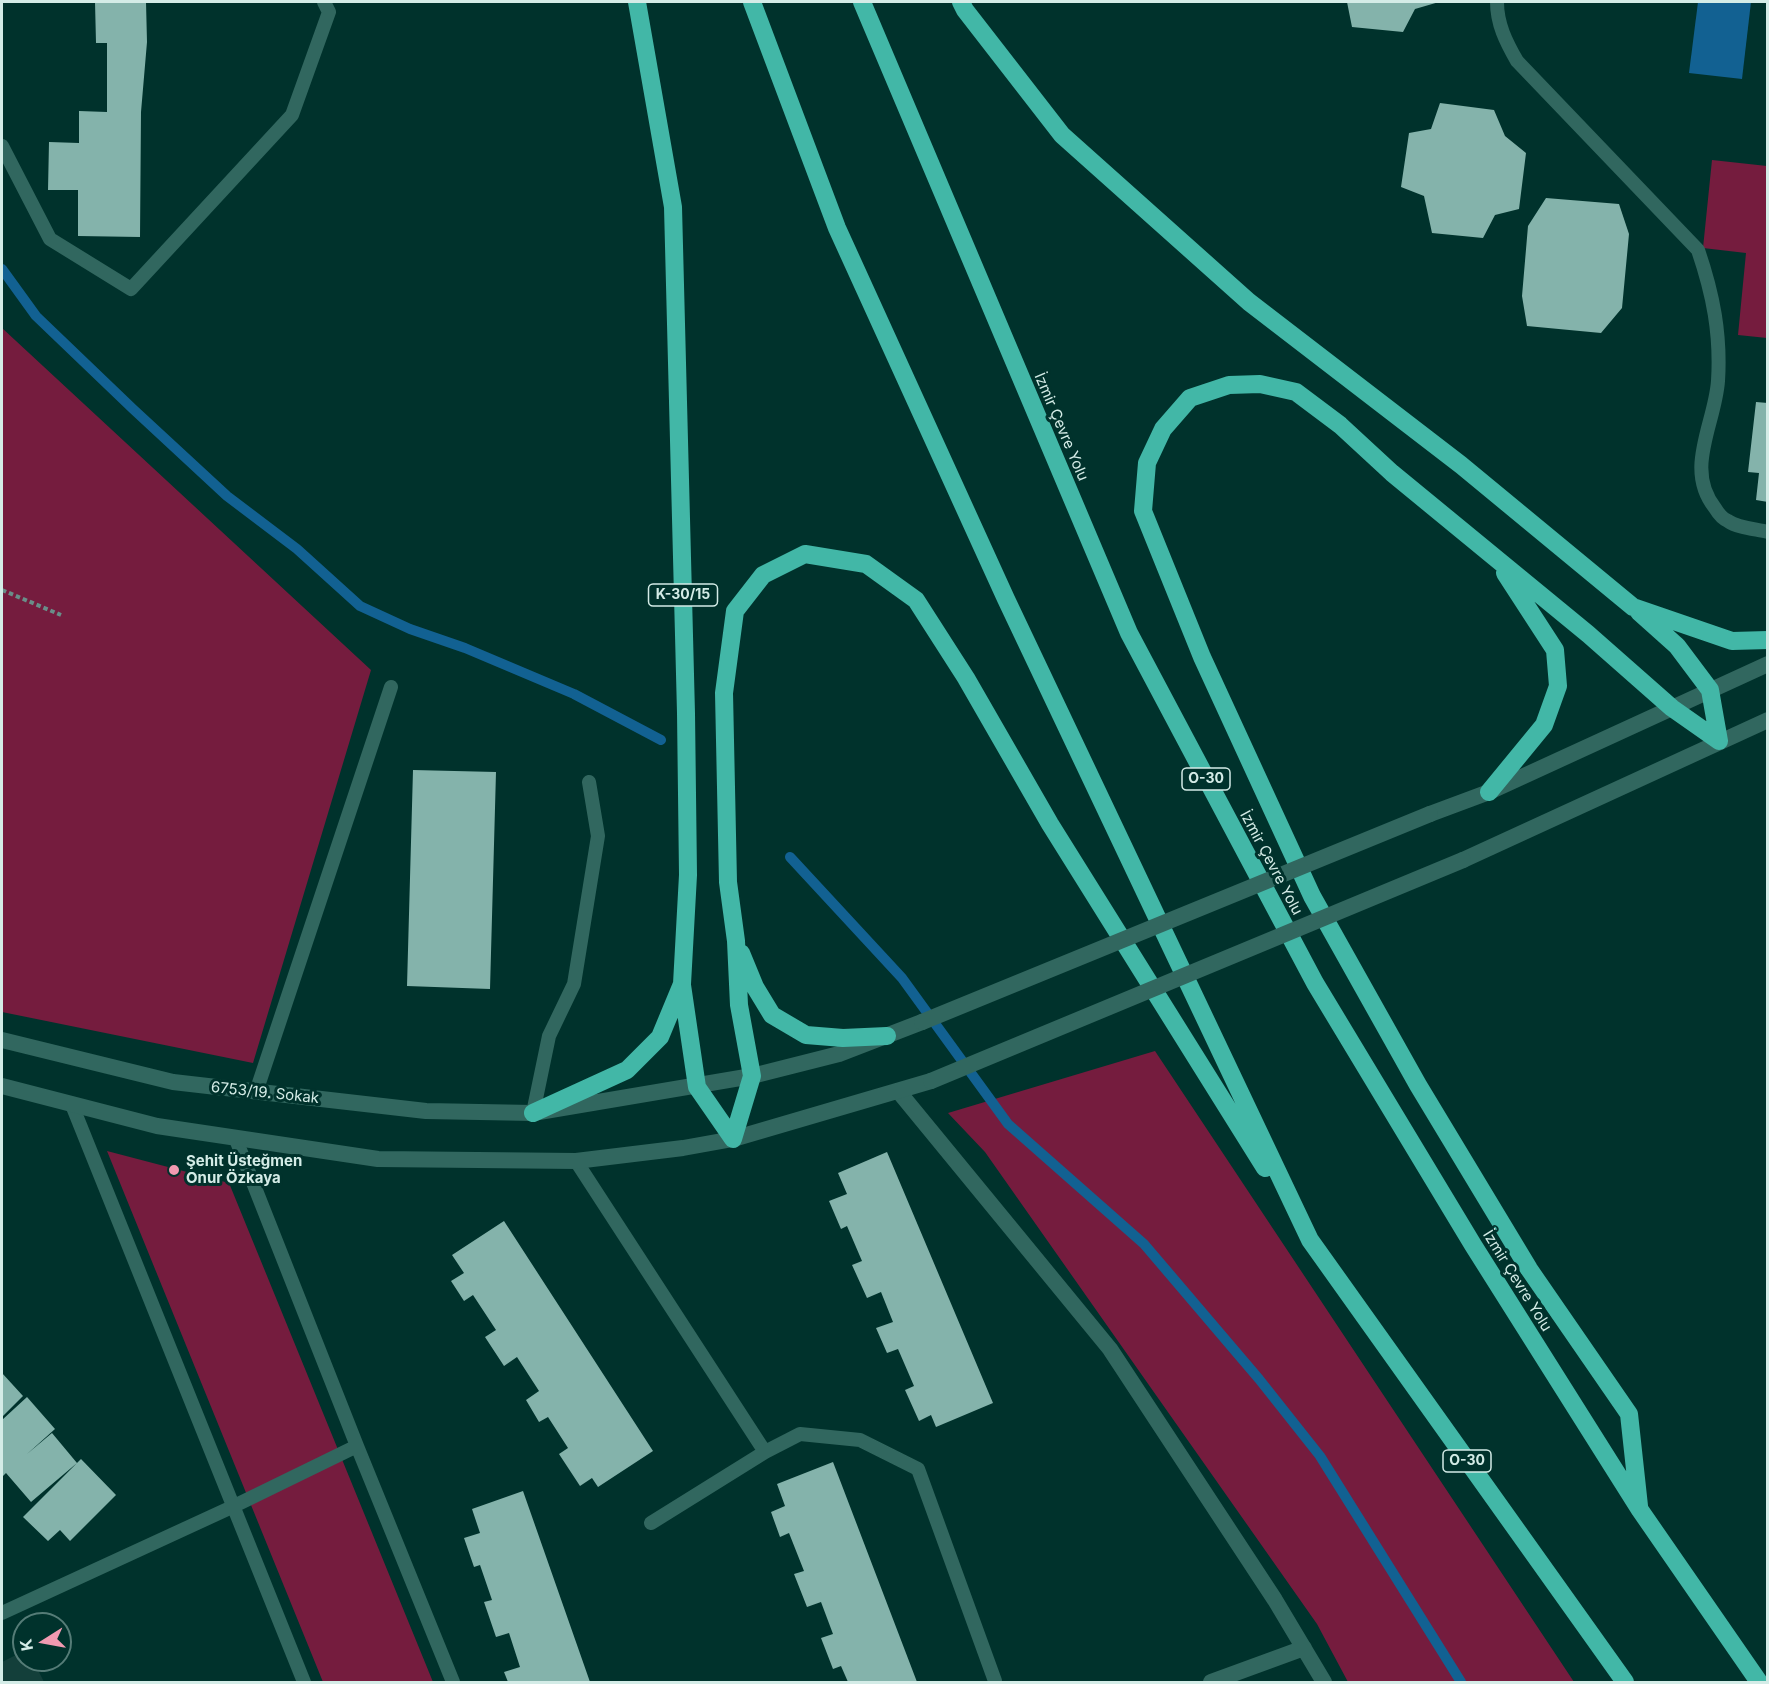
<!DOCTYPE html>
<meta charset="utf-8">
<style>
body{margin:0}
#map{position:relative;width:1769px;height:1684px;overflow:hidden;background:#00322c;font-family:Inter,sans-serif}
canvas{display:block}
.frame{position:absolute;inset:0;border:3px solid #d4ece7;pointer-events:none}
.north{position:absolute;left:12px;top:1612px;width:60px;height:60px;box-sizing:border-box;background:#00322c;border:2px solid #557c77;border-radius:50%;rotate:259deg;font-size:16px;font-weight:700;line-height:24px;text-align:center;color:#d4ece7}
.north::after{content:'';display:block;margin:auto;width:21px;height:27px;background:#f19ab1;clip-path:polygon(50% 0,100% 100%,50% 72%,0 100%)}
</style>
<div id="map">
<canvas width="1769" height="1684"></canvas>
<div class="frame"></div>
<div class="north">K</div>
</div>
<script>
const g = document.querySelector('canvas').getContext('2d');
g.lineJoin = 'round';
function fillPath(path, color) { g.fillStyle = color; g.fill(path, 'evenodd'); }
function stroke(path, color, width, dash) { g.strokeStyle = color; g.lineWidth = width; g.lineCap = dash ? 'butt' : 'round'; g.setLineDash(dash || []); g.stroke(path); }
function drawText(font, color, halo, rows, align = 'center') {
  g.font = font + ' Inter,sans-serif'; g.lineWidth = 6; g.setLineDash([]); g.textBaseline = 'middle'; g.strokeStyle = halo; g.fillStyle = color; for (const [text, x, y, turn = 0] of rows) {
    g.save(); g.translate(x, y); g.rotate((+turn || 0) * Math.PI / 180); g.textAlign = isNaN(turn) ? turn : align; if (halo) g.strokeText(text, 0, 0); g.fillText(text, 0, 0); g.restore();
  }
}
fillPath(new Path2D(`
 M24,1651V1660H33L44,1682H2V1662Z`), '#133f3a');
fillPath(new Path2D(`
 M1712,160L1767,166V338L1738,335L1746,253L1703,248Z
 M2,328L371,670L253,1063L2,1012Z
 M1155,1051L1574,1682H1348L1317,1624L985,1152L948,1113Z
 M107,1151L229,1183L433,1682H323Z`), '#751c3e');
fillPath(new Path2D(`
 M1698,2H1751L1742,79L1689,73Z`), '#126192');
stroke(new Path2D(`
 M2,269L36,316L133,409L227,496L297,549L360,606L410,629L465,648L574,694L661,740
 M790,857L902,978L1008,1124L1144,1244L1259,1379L1320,1456L1461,1682`), '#126192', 10);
fillPath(new Path2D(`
 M95,2H146L147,42L141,112L140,237L78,236V190H48L49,142L79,143V111L107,112V43H96Z
 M1347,2H1439L1415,9L1403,32L1352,27Z
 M1440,103L1494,110L1505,136L1526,153L1519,209L1495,215L1483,238L1432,233L1424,196L1401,187L1409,133L1431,129Z
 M1546,198L1619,204L1629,234L1622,308L1601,333L1527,326L1522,296L1528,226Z
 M1756,402L1768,403V502L1756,500L1759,473L1748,472Z
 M413,770L496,772L490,989L407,986Z
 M887,1152L993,1403L936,1427L931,1415L919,1421L905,1390L914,1386L898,1349L887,1353L876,1328L893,1322L881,1292L867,1298L852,1265L862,1261L847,1226L841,1229L829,1201L847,1194L838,1173Z
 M504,1221L653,1451L598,1487L592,1478L580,1486L559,1454L568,1448L548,1417L539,1422L526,1400L539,1391L517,1357L504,1366L485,1337L496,1330L473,1295L464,1301L451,1281L464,1273L452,1255Z
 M2,1373L23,1396L2,1417Z
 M27,1397L55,1429L27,1454L52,1433L77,1463L31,1502L6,1473L2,1477V1420Z
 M81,1459L116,1495L70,1541L60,1530L48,1541L23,1517Z
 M833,1462L917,1682H848L841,1666L833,1669L821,1638L833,1634L821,1602L807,1607L794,1574L804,1571L789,1533L780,1537L771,1512L785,1506L777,1484Z
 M523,1491L590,1682H508L504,1672L520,1667L509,1633L496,1637L484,1602L492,1600L480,1565L474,1567L464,1538L480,1533L472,1509Z`), '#84b3ab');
stroke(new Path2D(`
 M2,590L61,615`), '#698e89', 4, [4.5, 3]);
stroke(new Path2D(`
 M1497,2C1497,24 1506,42 1517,61L1698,250C1713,294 1721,334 1718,381C1715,424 1684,469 1715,508C1718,513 1723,519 1728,521C1738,528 1756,529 1768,532
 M2,146L50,239L131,289L292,115L329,12L324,2
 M256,1092L391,687
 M72,1105L304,1682
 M533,1113L549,1036L574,984L598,836L589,782
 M235,1137L357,1446L453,1682
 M576,1161L765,1452
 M651,1523L765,1452L800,1434L860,1440L918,1469L995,1681
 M2,1613L232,1507L357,1446`), '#31675f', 14);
stroke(new Path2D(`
 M899,1092L1110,1349L1275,1600L1324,1682
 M1211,1682L1304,1648`), '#31675f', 16);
stroke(new Path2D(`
 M1430,814L1489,792L1768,664
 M1463,860L1768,720
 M2,1040L173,1082L426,1111L533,1113L752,1076L839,1054L922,1022
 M2,1086L157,1126L378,1159L576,1161L683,1148L733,1139L931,1081`), '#31675f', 16);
stroke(new Path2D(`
 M752,2L837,228L1006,599L1310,1240L1625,1682
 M862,2L1129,633L1315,983L1473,1245L1640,1510L1759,1682
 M961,2L965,10L1062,135L1249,302L1461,465L1633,607L1732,641L1768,640
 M1639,612L1677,646L1710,690L1719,741
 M1489,792L1544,725L1558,686L1555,650L1505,573
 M741,953L755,987L772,1015L806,1035L843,1038L887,1036
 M682,985L697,1087L733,1139
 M533,1113L627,1070L660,1037L682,984L688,875L686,713L673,207L637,2
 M733,1139L752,1076L739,1005L736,941L728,882L724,693L735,611L763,575L805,554L866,564L916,600L966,678L1050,824L1265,1168
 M1639,1506L1629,1414L1529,1269L1418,1085L1312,896L1202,657L1143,511L1147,463L1163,429L1190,398L1229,385L1260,384L1296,392L1340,425L1392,473L1588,634L1672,708L1719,741`), '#42b7a7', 18);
stroke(new Path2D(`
 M922,1022L1430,814
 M931,1081L1463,860`), '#31675f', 16);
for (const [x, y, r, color] of [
 [174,1170,6,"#f19ab1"]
]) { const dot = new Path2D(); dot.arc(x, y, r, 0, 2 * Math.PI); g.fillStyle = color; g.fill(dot); stroke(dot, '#00322c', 2); }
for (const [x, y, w] of [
 [683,595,69],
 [1206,779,48],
 [1467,1461,48]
]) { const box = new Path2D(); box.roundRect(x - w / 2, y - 11, w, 22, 4.5); g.fillStyle = '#00322c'; g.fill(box); stroke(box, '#d4ece7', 1.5); }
drawText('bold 14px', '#d4ece7', null, [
 ["K-30/15",683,595],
 ["O-30",1206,779],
 ["O-30",1467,1461]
]);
drawText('15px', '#d4ece7', '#00322c', [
 ["İzmir Çevre Yolu",1061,427,67],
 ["İzmir Çevre Yolu",1271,863,62],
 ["6753/19. Sokak",265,1093,6],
 ["İzmir Çevre Yolu",1517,1281,58]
]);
drawText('bold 15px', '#d4ece7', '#00322c', [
 ["Şehit Üsteğmen",186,1161],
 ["Onur Özkaya",186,1178]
], 'left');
</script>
